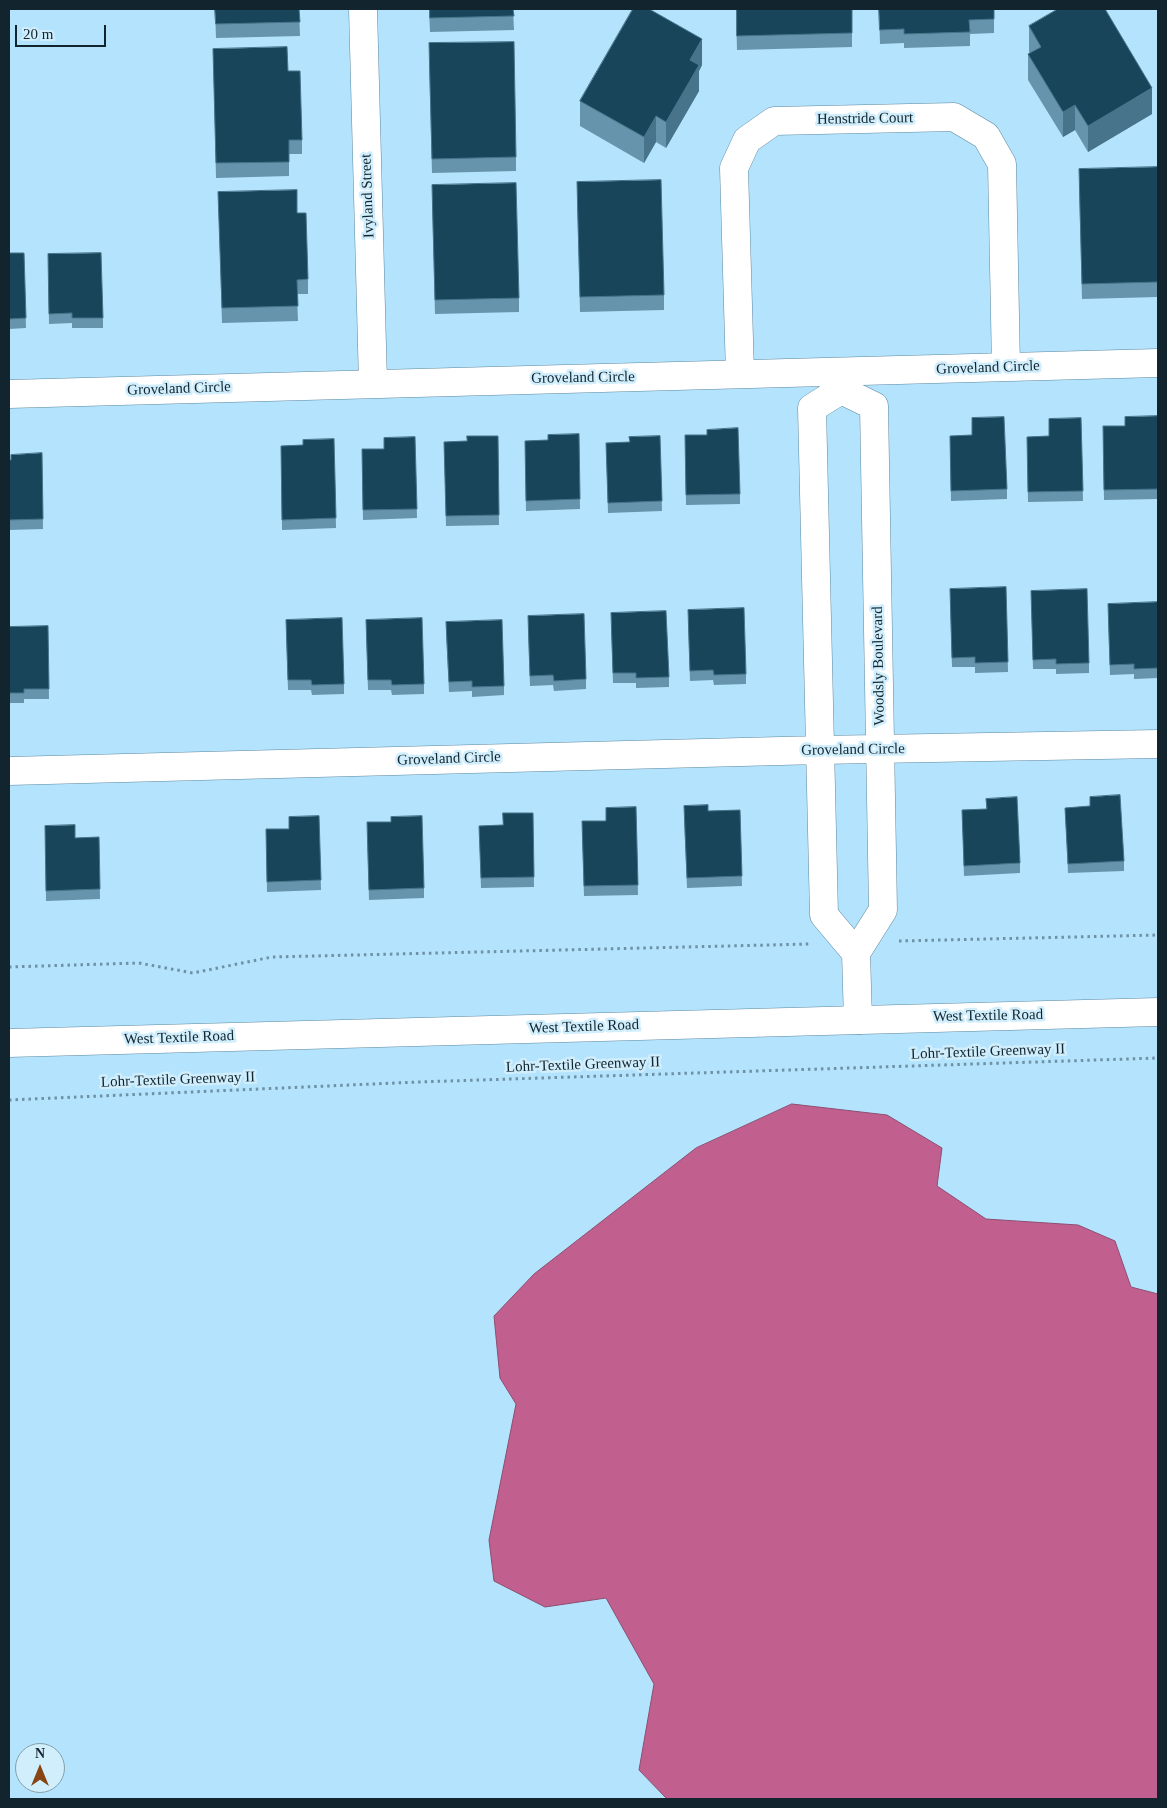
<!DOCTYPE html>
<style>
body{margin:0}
#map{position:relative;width:1167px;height:1808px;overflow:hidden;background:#b4e3fd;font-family:Georgia,serif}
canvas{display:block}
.frame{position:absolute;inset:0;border:10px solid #12252e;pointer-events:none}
.north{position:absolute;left:15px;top:1743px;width:50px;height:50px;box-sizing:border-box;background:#d1eefd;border:1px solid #859eaa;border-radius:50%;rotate:0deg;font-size:14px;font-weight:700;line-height:20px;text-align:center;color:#12252e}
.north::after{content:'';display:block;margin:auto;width:18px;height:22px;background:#874514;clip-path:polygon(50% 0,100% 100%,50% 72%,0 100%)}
.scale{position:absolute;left:15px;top:25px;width:91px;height:22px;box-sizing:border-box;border:2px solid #12252e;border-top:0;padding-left:6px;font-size:15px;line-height:18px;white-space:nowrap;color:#12252e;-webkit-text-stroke:4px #d1eefd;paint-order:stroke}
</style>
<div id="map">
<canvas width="1167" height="1808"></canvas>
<div class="frame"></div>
<div class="north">N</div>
<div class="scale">20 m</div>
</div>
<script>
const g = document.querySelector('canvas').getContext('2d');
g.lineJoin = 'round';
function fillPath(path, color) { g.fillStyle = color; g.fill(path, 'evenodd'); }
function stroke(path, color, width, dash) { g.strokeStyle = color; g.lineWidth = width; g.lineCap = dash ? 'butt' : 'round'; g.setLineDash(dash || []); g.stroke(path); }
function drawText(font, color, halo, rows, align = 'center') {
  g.font = font + ' Georgia,serif'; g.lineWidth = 5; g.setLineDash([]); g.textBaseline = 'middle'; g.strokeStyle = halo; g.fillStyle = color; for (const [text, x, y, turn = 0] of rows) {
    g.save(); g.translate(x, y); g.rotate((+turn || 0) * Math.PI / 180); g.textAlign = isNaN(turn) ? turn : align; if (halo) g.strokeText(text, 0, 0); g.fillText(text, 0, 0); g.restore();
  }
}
const water = new Path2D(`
 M792,1104L887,1115L942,1148L937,1186L986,1219L1078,1225L1115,1241L1131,1287L1158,1294V1799H667L639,1770L654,1684L606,1598L545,1607L494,1581L489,1540L516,1404L500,1378L494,1316L534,1274L696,1148Z`);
fillPath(water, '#c1608e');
stroke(water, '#8c4e71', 1);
const minor = new Path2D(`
 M363,9L373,383
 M740,374L734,168L747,140L774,121L954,117L986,136L1002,164L1006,367
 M841,390L874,406L883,910L856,953L858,1020
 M841,390L812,408L824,915L856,953
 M9,394L1158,363
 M9,771L819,750L1158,744`);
const major = new Path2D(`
 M9,1043L1158,1012`);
stroke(minor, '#5c88a0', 29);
stroke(major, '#5c88a0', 29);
stroke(new Path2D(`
 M899,941L1158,935
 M9,967L139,963L193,973L272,957L810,944
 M9,1100L418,1082L1158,1058`), '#6e91a3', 3, [2.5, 4]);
stroke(minor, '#fff', 28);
stroke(major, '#fff', 28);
fillPath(new Path2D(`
 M215,9H299L300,36L216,38Z
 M429,9H513L514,30L430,32Z
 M736,9H852V47L737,50Z
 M879,9H994V33L970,34V46L904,48V43L880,44Z
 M1029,26L1152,114L1088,152L1075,130L1063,137L1028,80V54L1030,53L1029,52Z
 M213,49L288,71L302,140V154H289V176L216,178Z
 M429,58L516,157V171L432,173Z
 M702,65L699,71V91L666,148L656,142L644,163L580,126V101Z
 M1158,167V297L1082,299L1079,183Z
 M218,192L297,213L308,279V294H297L298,321L222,323Z
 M577,197L664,295V310L580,312Z
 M432,199L519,298V312L435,314Z
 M9,253H24L26,328L9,329Z
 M48,263L103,318V328H72V323L49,324Z
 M1081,418L1083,501L1028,502L1027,437L1049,436Z
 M579,434L580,509L526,511L525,441L548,440Z
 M685,435L740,494V504L686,505Z
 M498,436L499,525L446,526L444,442L467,441Z
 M660,436L662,511L608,513L606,443L629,442Z
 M950,436L1007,489V499L951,501Z
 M1103,436L1158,444V499L1104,500Z
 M415,437L417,518L363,520L362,449H384Z
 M334,439L336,528L282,530L281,446L303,445Z
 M42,453L43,529L9,530V460Z
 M1006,587L1008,672L975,673V667H952L950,599Z
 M1031,591L1089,663V673L1056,674V669H1033Z
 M1158,602V678L1134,679V674L1110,675L1108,614Z
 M688,620L746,674V684L714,685L713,680L690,681Z
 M611,623L669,677V687L636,688V683H613Z
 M48,626L49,699H24V703H9V627Z
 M528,626L586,679V689L554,691L553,685L530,686Z
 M286,630L344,684V694L312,695L311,690H288Z
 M366,630L424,684V694L392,695L391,690H368Z
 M446,632L504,686V695L472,697V691L449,692Z
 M986,799L1020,863V873L964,876L962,810L986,809Z
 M1090,806L1124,861V871L1068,873L1065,808Z
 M636,807L638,895L584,896L582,831Z
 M740,810L742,886L687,888L684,816L708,811Z
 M533,813L534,887L481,888L479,826L503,825Z
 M319,816L321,890L267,892L266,829H289Z
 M391,822L424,888V898L369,900L367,832Z
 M45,826L75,838L99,837L100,899L46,901Z`), '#6694ac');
fillPath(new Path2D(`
 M702,39V65L699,71V91L666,148V122L690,60Z
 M1152,88V114L1088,152V126Z
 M1075,105V130L1063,137V112Z
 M656,116V142L644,163V137Z`), '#47748b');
const building = new Path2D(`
 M215,9H299L300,22L216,24Z
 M430,9H513L514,16L430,18Z
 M633,9H649L702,39L690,60L699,65L666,122L656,116L644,137L580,101Z
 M737,9H852V33L737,36Z
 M879,9H994V19L969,20L970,32L904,34V29L880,30Z
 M1058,9H1105L1152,88L1088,126L1075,105L1063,112L1028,54L1041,47L1029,26Z
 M514,42L516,157L432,159L429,43Z
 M287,47L288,71H300L302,140H289V162L216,163L213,49Z
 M1158,167V282L1082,284L1079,169Z
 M661,180L664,295L580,297L577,182Z
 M516,183L519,298L435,300L432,185Z
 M297,190V213H306L308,279L297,280L298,306L222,308L218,192Z
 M9,253H24L26,318L9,319Z
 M101,253L103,318H72V313L49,314L48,254Z
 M1158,416V489L1104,490L1103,426H1125V417Z
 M1004,417L1007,489L951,491L950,436L972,435V418Z
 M1081,418L1083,491L1028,492L1027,437L1049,436V419Z
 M738,428L740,494L686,495L685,435H707V430Z
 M579,434L580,499L526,501L525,441L548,440V435Z
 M467,436H498L499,515L446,516L444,442L467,441Z
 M660,436L662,501L608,503L606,443L630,442L629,437Z
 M415,437L417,509L363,510L362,449H384V438Z
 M334,439L336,518L282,520L281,446L303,445V440Z
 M42,453L43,519L9,520V460H11V455Z
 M1006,587L1008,662L975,663V657L952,658L950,589Z
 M1087,589L1089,663L1056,664V659L1033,660L1031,591Z
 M1158,602V668L1134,669V664L1110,665L1108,604Z
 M744,608L746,674L714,675L713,670L690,671L688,610Z
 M666,611L669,677L636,678V673H613L611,613Z
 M584,614L586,679L554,681L553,675L530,676L528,616Z
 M342,618L344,684L312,685L311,680H288L286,620Z
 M422,618L424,684L392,685L391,680H368L366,620Z
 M502,620L504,686L472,687V681L449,682L446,622Z
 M48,626L49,689H24V693H9V627Z
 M1120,795L1124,861L1068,864L1065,808L1090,806V797Z
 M1017,797L1020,863L964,866L962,810L987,809L986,799Z
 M708,805V811L740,810L742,876L687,878L684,806Z
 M636,807L638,885L584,886L582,821H606V808Z
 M503,813H533L534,877L481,878L479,826L503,825Z
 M319,816L321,880L267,882L266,829H289V817Z
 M422,816L424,888L369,890L367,822H391V817Z
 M75,825V838L99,837L100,889L46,891L45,826Z`);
fillPath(building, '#18455a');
stroke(building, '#47748b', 1);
drawText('15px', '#12252e', '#d1eefd', [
 ["Henstride Court",865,119,-1],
 ["Ivyland Street",368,196,-92],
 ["Groveland Circle",988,368,-2],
 ["Groveland Circle",583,378,-1],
 ["Groveland Circle",179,389,-2],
 ["Woodsly Boulevard",879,666,-91],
 ["Groveland Circle",853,750,-1],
 ["Groveland Circle",449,759,-2],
 ["West Textile Road",988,1016,-1],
 ["West Textile Road",584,1027,-2],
 ["West Textile Road",179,1038,-2],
 ["Lohr-Textile Greenway II",988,1052,-2],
 ["Lohr-Textile Greenway II",583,1065,-2],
 ["Lohr-Textile Greenway II",178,1080,-2]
]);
</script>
